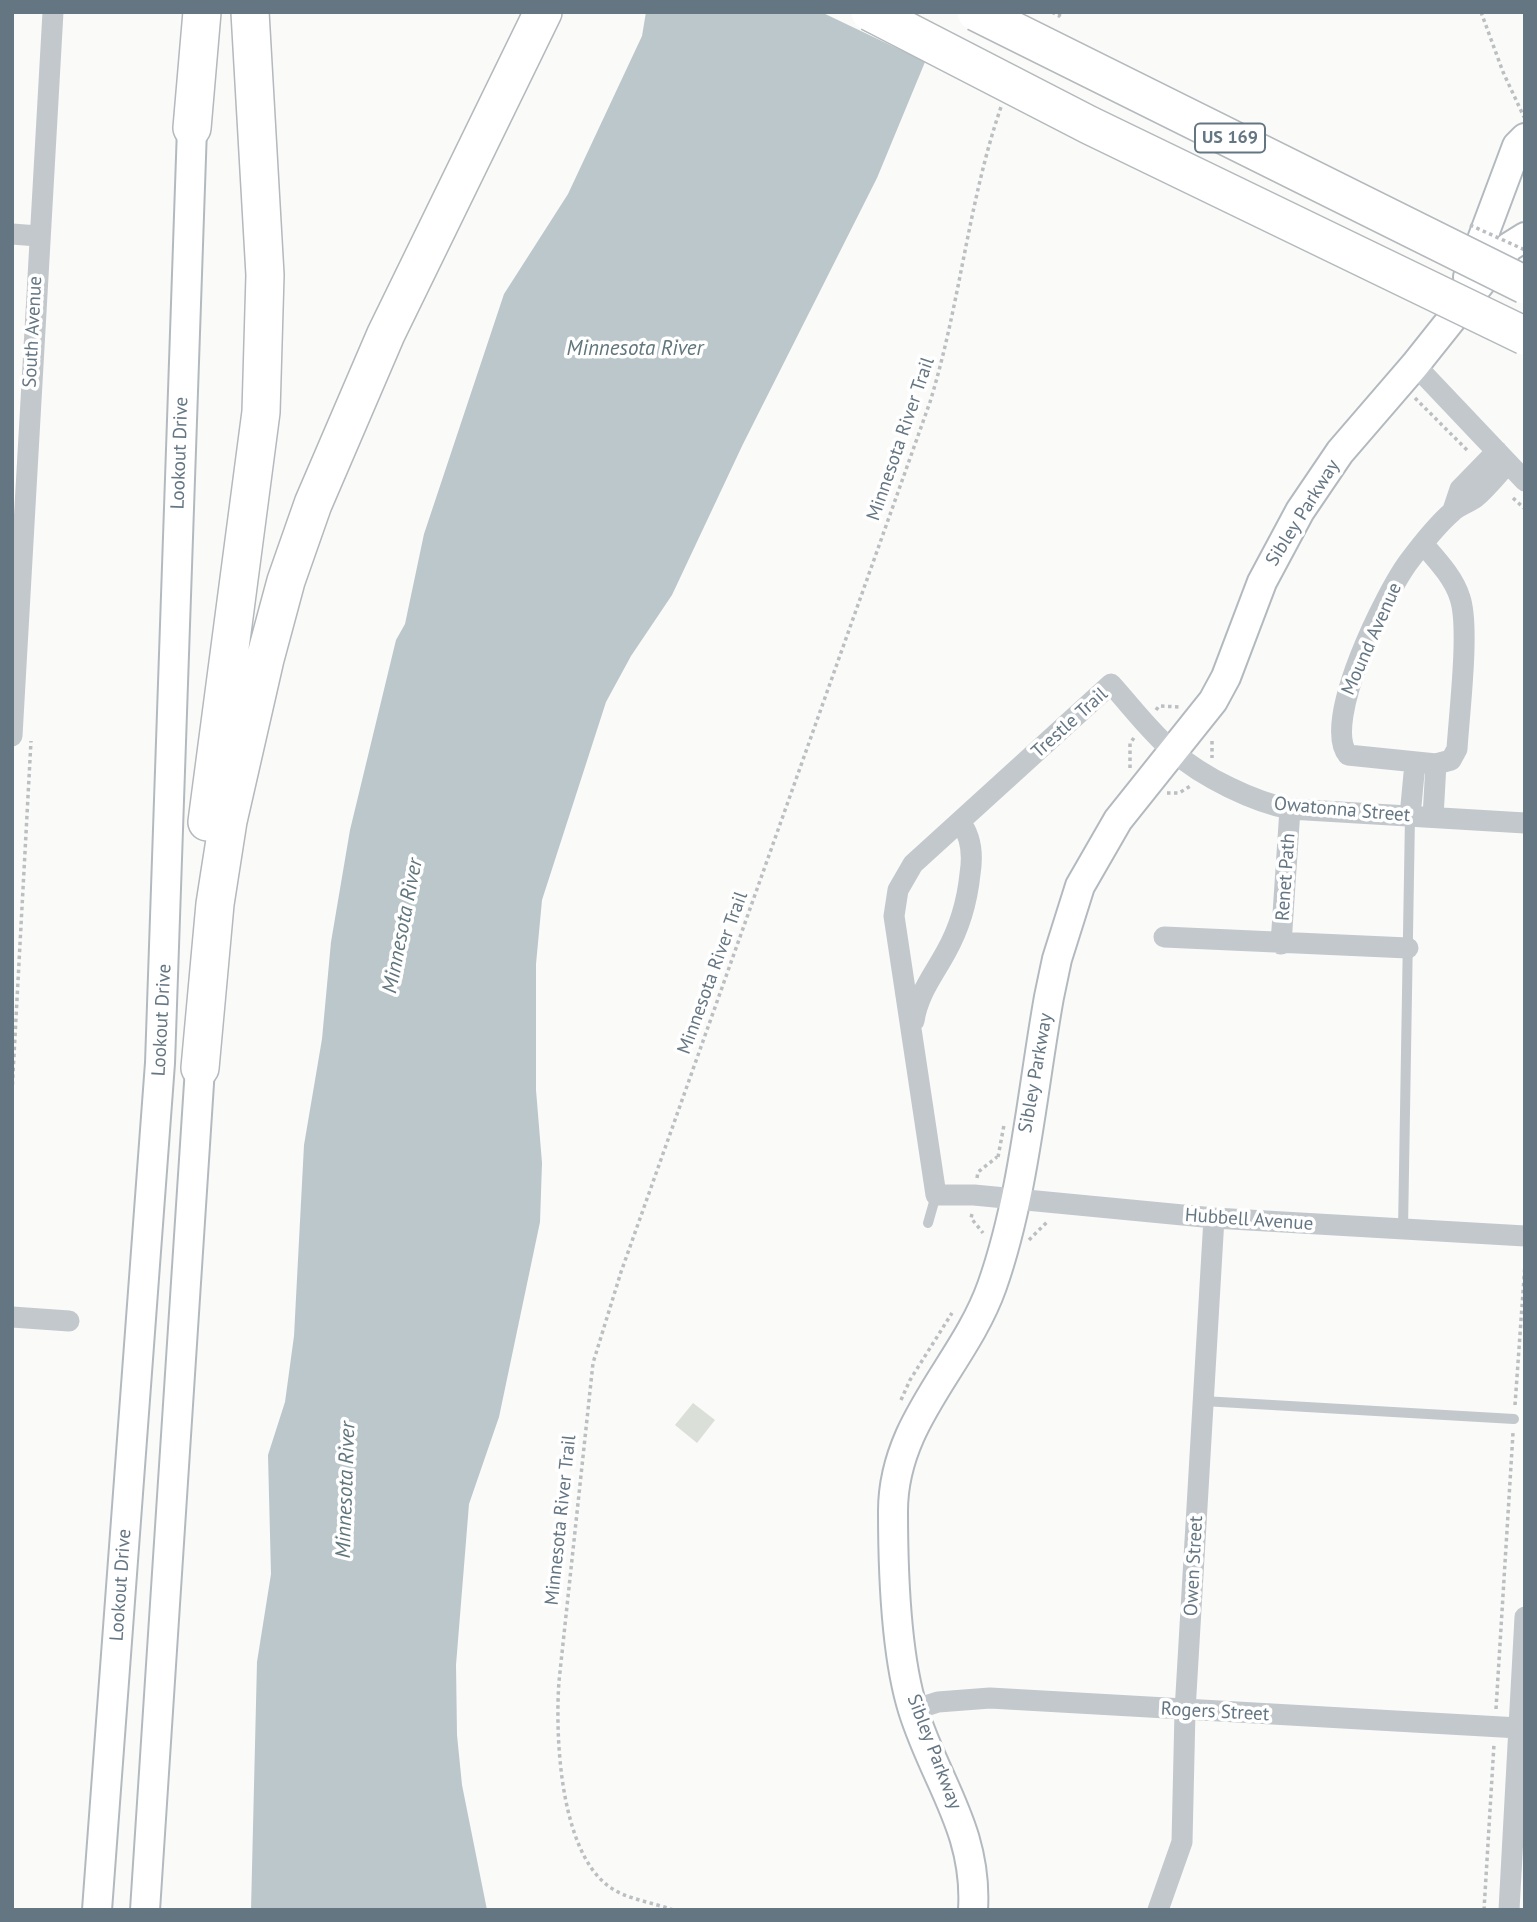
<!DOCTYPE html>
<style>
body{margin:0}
#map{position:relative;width:1537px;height:1922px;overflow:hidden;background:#fafaf8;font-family:"PT Sans",sans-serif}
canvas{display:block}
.frame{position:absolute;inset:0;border:14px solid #657683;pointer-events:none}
</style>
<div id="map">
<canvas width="1537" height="1922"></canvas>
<div class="frame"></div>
</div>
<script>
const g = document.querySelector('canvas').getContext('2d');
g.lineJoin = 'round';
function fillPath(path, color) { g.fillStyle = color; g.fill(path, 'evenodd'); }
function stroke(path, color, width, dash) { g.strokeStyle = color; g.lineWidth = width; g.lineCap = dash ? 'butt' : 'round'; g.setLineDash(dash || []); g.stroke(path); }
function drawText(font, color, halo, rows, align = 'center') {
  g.font = font + ' "PT Sans",sans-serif'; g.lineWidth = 7; g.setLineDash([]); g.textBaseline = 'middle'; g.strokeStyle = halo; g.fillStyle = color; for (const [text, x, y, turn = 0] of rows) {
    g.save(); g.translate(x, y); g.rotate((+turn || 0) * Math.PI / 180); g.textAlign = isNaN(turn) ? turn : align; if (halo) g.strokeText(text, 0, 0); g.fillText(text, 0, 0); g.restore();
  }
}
fillPath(new Path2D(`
 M693,1403L715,1420L697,1443L675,1425Z`), '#dadfd7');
fillPath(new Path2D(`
 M646,12H958L925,62L877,178L743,444L672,595L631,656L606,702L542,900L536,964V1090L542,1163L540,1222L499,1417L469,1504L456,1665L457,1735L462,1785L487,1910H251L257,1662L271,1574L268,1455L285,1402L294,1336L304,1145L322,1039L331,942L350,830L396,640L405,624L424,534L504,294L568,194L642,36Z`), '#bbc7cb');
fillPath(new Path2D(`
 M821,12H961L928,63Z`), '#fafaf8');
const secondary = new Path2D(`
 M1468,277L1517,146L1525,138
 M97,1910L160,1063L192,128
 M145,1910L200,1068
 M973,1910C978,1830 935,1781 913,1710C896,1656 893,1568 893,1511C893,1421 964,1365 992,1286C1024,1195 1032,1092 1049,997L1057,959L1080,886L1118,820L1213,701L1226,677L1262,582L1300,511L1340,452L1415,365L1509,247L1525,237`);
const highway = new Path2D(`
 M192,128L202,12
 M207,822L261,412L265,275L250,12
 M200,1068L215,904L228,821L265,659L286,581L313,504L386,334L543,12`);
stroke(secondary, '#b3babf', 32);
stroke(highway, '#b4b9bd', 40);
stroke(new Path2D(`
 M1052,12L1059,16L1061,12
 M1481,12L1503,72L1524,117
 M1415,398L1469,452
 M1513,498L1525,509
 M1156,710L1159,706L1181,707
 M1212,741V758
 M1130,768V743L1134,738
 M1167,793H1179L1192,785
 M12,1092L31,741
 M998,1157L1004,1125
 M977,1178L978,1172L997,1157
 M972,1214L971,1218L983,1233
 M1029,1240L1047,1222
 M901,1400L910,1380L952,1313
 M1515,1405L1525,1264
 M1496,1709L1513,1433
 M673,1910C652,1902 624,1899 607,1885C560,1848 555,1737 559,1681L593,1363L621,1272L930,402C960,305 968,203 1001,107
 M1484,1910L1494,1744`), '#bbbfc2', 3.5, [3.5, 3.5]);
stroke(new Path2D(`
 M928,1223L936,1195
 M1403,1230L1410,816
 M1203,1401L1514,1419`), '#c3c8cc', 10);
stroke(new Path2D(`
 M12,234L38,236
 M1415,365L1525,481
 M1453,510L1460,489L1497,451
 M1424,545C1437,560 1454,578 1460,598C1470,627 1459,715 1457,749L1451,760L1436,764L1348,755C1321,723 1386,591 1410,560C1422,544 1437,525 1452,512C1458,506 1468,503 1475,498C1487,488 1497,475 1508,463
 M12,736L53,12
 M1410,816L1415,763
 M1433,817L1436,764
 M1525,823L1290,809C1254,802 1202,777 1174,752C1151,733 1131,706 1111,684L913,864L898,890L894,916L936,1195H974L1214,1218L1525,1236
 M1164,937L1408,948
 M1281,944L1290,809
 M914,1021C918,994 933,976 946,952C960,927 967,903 970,874C973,855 972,837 960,822
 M12,1317L69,1321
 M913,1710L938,1702L990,1698L1519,1728
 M1158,1910L1182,1842L1185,1711L1214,1218
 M1509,1910L1525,1617`), '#c3c8cc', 21);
stroke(secondary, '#fff', 28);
stroke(highway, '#fff', 37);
const highwayBridge = new Path2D(`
 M870,12L1089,125L1525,336
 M976,12L1525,285`);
stroke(highwayBridge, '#b4b9bd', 40, []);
stroke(new Path2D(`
 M1470,225L1525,250`), '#bbbfc2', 3.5, [3.5, 3.5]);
stroke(highwayBridge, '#fff', 37);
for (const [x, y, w] of [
 [1230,138,70]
]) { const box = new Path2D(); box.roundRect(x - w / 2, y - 14.5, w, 29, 5); g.fillStyle = '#fff'; g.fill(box); stroke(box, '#657683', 2); }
drawText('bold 18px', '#657683', null, [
 ["US 169",1230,138]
]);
drawText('19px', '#657683', '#fff', [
 ["South Avenue",33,332,-87],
 ["Minnesota River Trail",901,439,-71],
 ["Lookout Drive",180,453,-88],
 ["Sibley Parkway",1303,513,-58],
 ["Mound Avenue",1372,639,-66],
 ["Trestle Trail",1070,723,-42],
 ["Owatonna Street",1342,810,5],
 ["Renet Path",1286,877,-86],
 ["Minnesota River Trail",713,973,-70],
 ["Lookout Drive",162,1020,-87],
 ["Sibley Parkway",1036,1073,-80],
 ["Hubbell Avenue",1249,1220,4],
 ["Minnesota River Trail",561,1520,-84],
 ["Owen Street",1194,1566,-87],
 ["Lookout Drive",121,1585,-86],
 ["Rogers Street",1215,1712,3],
 ["Sibley Parkway",934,1752,69]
]);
drawText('italic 21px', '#60757c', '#fff', [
 ["Minnesota River",635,349],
 ["Minnesota River",403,926,-79],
 ["Minnesota River",346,1490,-88]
]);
</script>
